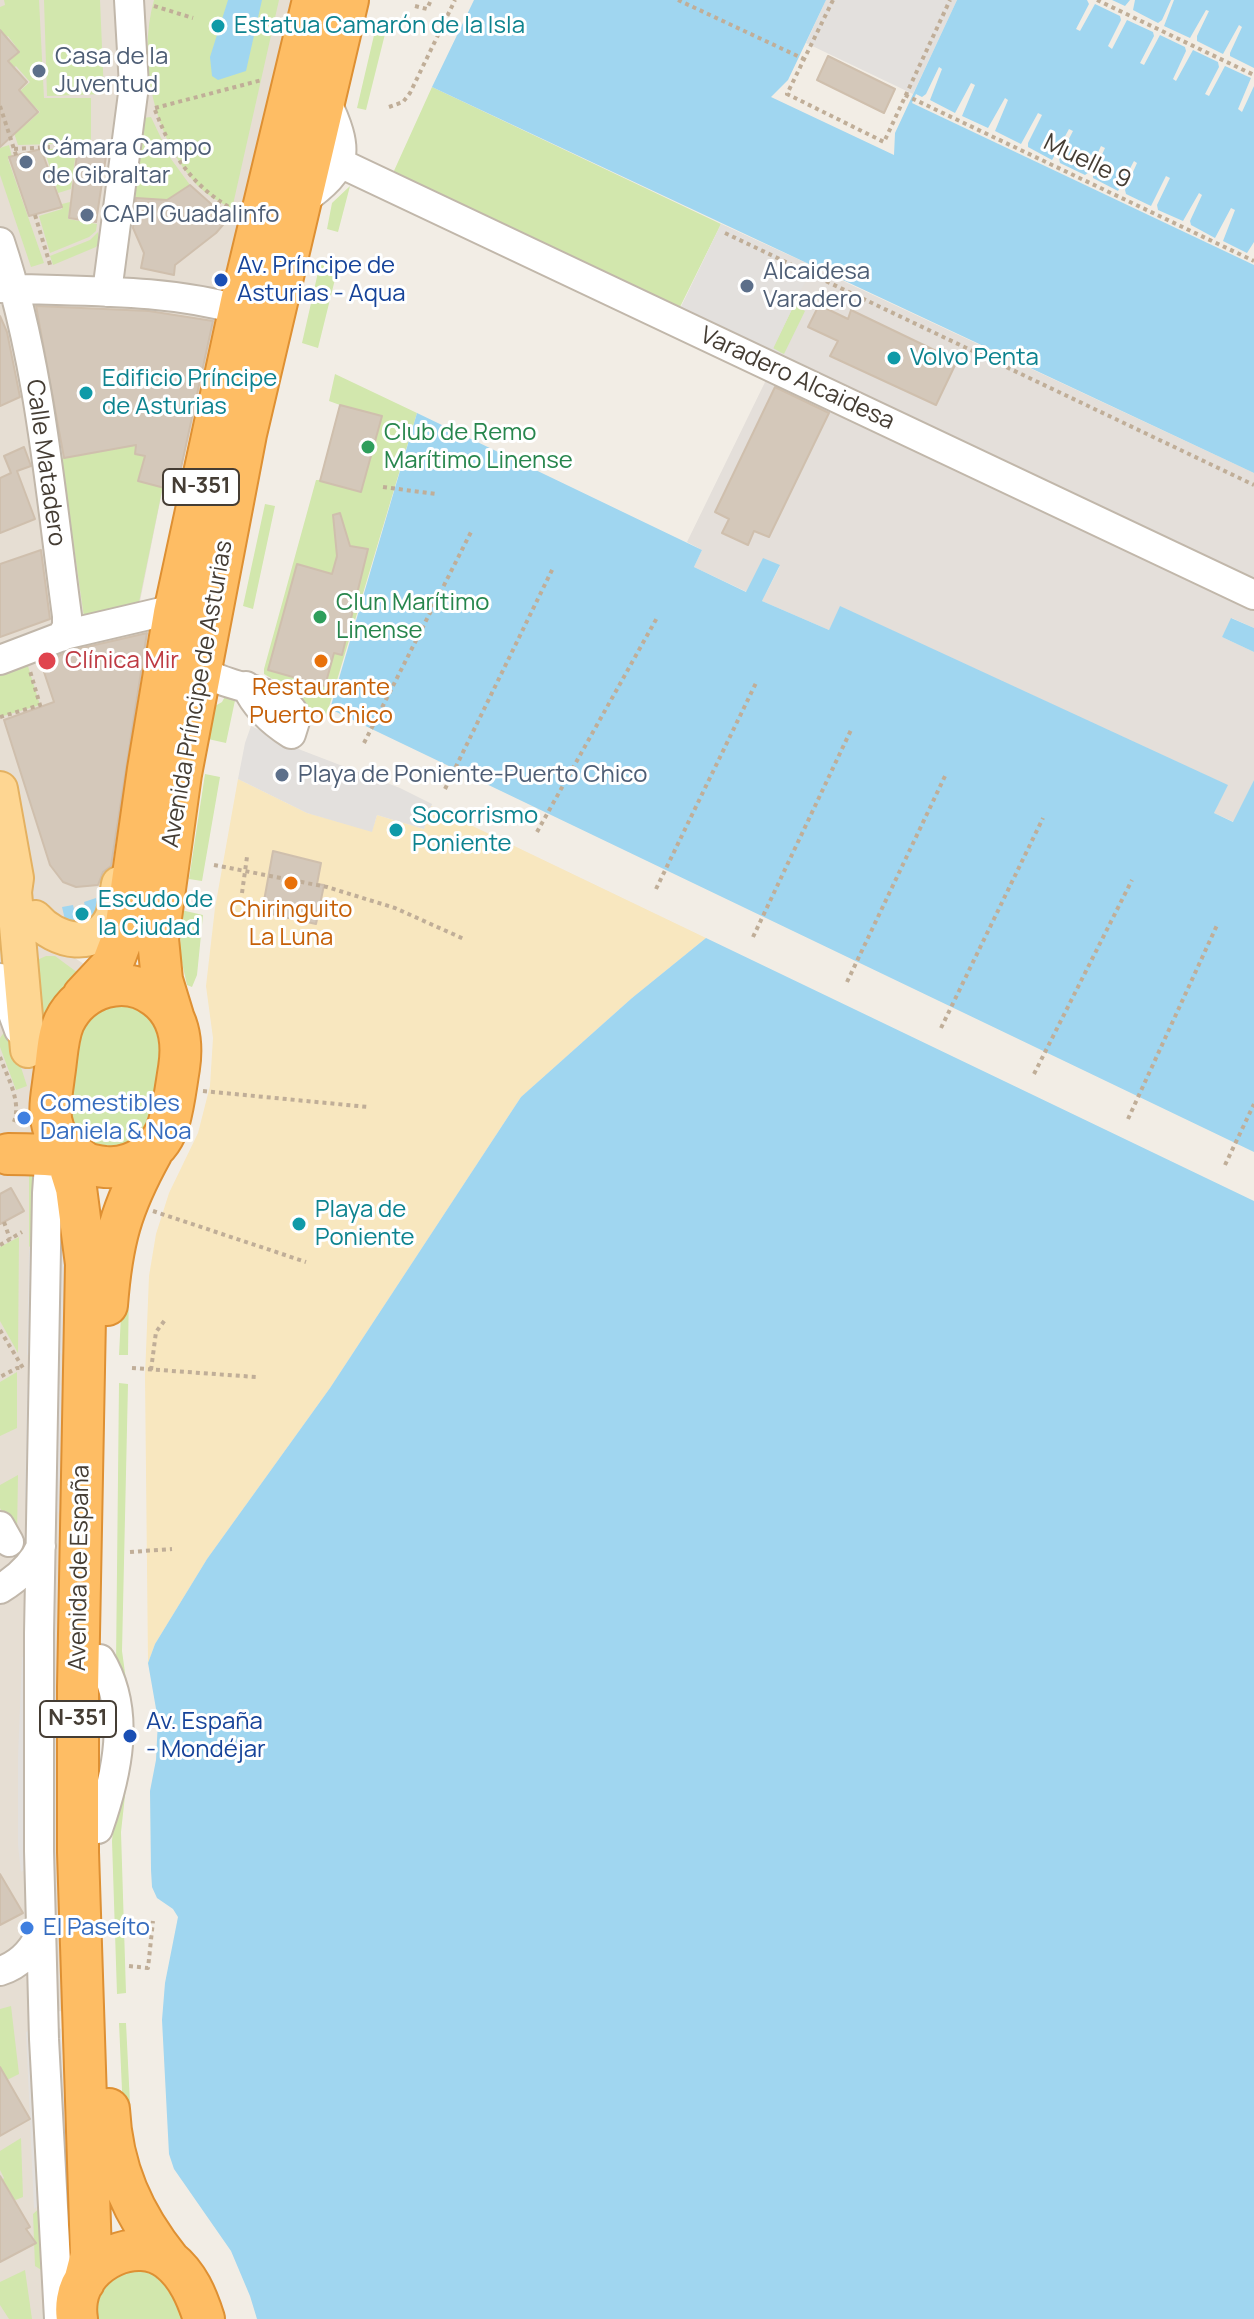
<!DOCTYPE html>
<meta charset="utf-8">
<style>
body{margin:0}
canvas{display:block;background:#f2ede5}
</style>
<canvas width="1254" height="2319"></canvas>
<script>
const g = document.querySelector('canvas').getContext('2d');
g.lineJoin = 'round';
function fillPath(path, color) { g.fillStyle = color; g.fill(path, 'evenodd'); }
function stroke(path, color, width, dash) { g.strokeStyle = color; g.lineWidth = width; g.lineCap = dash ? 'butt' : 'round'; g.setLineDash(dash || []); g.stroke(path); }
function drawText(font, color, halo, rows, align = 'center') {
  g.font = font + ' Manrope,sans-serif'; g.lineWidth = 6; g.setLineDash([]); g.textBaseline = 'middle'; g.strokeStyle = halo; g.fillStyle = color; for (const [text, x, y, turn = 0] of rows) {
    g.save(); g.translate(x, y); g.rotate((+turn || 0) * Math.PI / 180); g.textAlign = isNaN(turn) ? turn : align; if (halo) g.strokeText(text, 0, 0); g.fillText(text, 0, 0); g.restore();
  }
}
fillPath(new Path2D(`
 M0,0H313L240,310L203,307L217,322L176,491L163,487L139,606L174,618L102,920L58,947L84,964L30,1056L76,1188L83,2010L44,2012L59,2319H0Z`), '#e6ded3');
fillPath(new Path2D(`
 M721,224L1254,473V628L1232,618L1222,637L1254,652V780L1234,822L1214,813L1227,785L841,607L829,630L762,601L780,566L747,592L694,567L702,550L687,542L768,376Z`), '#e4dfda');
fillPath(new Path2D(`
 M4,0H39L44,98H91V143L18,145L13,130L17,126L21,129L40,112L26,97L8,115L11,99L30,82L16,66L0,82V69L20,52L8,36L0,42V7L5,5Z
 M44,0H100L104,94L47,96Z
 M154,0H279L232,209C220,202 207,195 197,185C154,138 137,61 154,0Z
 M375,31L385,34L366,110L357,108Z
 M432,87L721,224L679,309L393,173Z
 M151,117L171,159L190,185L167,200L134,198L143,118Z
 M9,145L12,157L8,159L44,263L31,267L0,175V148Z
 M107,148L105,155L76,152L71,189L58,193L44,149Z
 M350,186L338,232L327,229L332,203Z
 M70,202L68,219L97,224L96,231L89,237L50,253L39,216L62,209V204Z
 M98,232L99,243L96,247L53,265L50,256L90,240Z
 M321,259L339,263L318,348L302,343Z
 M794,305L805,311L784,354L773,349Z
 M335,374L417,413L326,717L299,703L281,684L264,674V669L316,480H320L340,405L329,401Z
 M124,437L137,439L135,454L145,456L138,481L163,486L138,607L84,617L61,458L124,447Z
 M265,504L275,506L253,609L243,606Z
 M27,663L40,705L0,717V673Z
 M229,689L237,691L226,743L208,739L215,706L222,702Z
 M205,774L220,777L202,881L189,879Z
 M181,910L203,915L197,975L192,987L187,985L180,954Z
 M46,956H55L78,973L39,1053L37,960Z
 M139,1004L166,1038L148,1134L111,1152L84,1144L65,1113L77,1028L96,1006Z
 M8,1027L27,1086L16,1090L0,1047V1038Z
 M29,1161L37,1168L43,1234L29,1247Z
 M153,1185L134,1245L129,1281L128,1355H119L123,1276Z
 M19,1237L18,1353L0,1321V1247Z
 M17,1372V1428L0,1436V1382Z
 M119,1383L128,1384L122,1651L131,1716L116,1664Z
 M18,1475L17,1534H15L0,1508V1485Z
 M128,1768L121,1832L126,1993L117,1994L112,1841L115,1810Z
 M11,2006L19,2074L7,2080L0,2068V2009Z
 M119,2023H126L131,2124L136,2155L156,2222L123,2113Z
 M21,2138L23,2197L13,2201L2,2180L4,2178L0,2170V2151Z
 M43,2205V2271L35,2266L33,2214Z
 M128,2267L156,2269L189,2319H92L102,2283Z
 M25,2270L32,2319H9L0,2305V2282Z`), '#d2e7ad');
fillPath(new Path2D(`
 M238,779L307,813L372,831L377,815L424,829L431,806L706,938L632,998L521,1097L330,1388L207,1559L155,1644L148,1663L145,1376L149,1276L156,1234L169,1193L198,1133L210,1086L213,1038L206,986L215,908Z`), '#f8e7bf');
fillPath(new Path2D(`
 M826,0H957L913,94L806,43Z
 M721,224L813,266L773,348L780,352L772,367L674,321Z
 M251,726L301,750L400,788L432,804L424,829L377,815L372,832L307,813L238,779L245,743Z
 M53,1236L65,1252L63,1355L52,1347Z
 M42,1239L39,1345L27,1355L29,1250Z
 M39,1377L37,1495L25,1500L27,1385Z
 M51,1378L63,1387L60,1515L48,1501Z
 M34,1648L32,1865L21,1872L18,1845V1757L22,1657Z
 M50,2022L61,2029L68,2206L57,2200Z
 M38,2025L46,2200L34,2209L26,2032Z`), '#e3e0dd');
fillPath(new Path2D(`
 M228,0H262L246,71L218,80L212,76L210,57Z
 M474,0H826L788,80L771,97L894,155L895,133L957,0H1254V473L432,87Z
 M417,413L702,550L694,567L746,592L763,558L780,565L762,601L829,630L840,606L1228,785L1214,813L1233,822L1254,780V1152L330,709Z
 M1231,618L1254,628V652L1222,637Z
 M96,898L101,919L85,927L67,928L62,907L73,905L77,922L83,924L88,918L84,902Z
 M706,938L1254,1201V2319H257L250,2296L231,2251L174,2169L169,2154L162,2020L165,1983L178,1917L173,1909L157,1898L152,1887L151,1870L150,1791L156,1760L158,1720L148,1663L155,1644L207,1559L330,1388L521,1097L632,998Z`), '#a0d6f0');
fillPath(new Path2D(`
 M1087,0H1112L1125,6L1130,0H1135L1133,10L1158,23L1162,20L1171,0H1174L1164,26L1190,38L1206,10L1209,11L1197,36V41L1223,54L1239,25L1242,27L1230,53V56L1254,68V86L1242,112L1238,109L1251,78L1225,66L1209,96L1205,94L1219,67L1218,62L1193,50L1176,81L1173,79L1186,51L1185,47L1160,35L1144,65L1140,63L1154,36L1153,32L1127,20L1112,49L1108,46L1121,20L1120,16L1095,4L1080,31L1076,29L1089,4Z
 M939,67L942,69L930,100L955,113L971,83L975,85L962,116L988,128L1005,98L1008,100L995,131L1021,144L1038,113L1042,115L1028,143V147L1052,160L1069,129L1073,131L1059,158L1060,163L1085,175L1089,172L1101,146L1105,148L1093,174V178L1118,191L1134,161L1137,163L1125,190L1126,194L1151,206L1166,176L1170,178L1157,205L1158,210L1183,221L1199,193L1202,195L1190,221L1191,225L1215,238L1231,208L1235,210L1223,241L1247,253L1254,242V265L912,103L916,94L922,97L926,94Z`), '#f2ede5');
const building = new Path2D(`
 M0,30L19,52L8,61L27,82L19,90L38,112L0,147Z
 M828,56L895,89L884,113L817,80Z
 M41,149L62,207L29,216L9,157Z
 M77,154L106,156L96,222L69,218Z
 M190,185L228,219L216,233L175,265L174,275L141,268L144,253L133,228L136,198L167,200Z
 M819,305L848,319L851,310L957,361L936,405L830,356L838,341L808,327Z
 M36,306L149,311L213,321L176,491L138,481L145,456L135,454L136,445L64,458Z
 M0,316L7,332L20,397L0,406Z
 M775,387L829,413L769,537L754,531L748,545L722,533L729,519L715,512Z
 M340,405L382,416L361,492L320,481Z
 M24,447L31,466L17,471L35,519L0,533V478L11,473L4,456Z
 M340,513L350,546L368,549L342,655L334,653L325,686L268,670L297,564L332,574L337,556L333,515Z
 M41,550L50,619L0,637V564Z
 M147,633L111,866L103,872L98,885L76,887L63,882L50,865L4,720L54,702L41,663L73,650Z
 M273,851L321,863L317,884L324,885L316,924L262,912Z
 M11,1188L24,1211L0,1224V1194Z
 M0,1874L23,1913L0,1925Z
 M0,2067L30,2119L0,2136Z
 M0,2176L30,2227L26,2229L36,2243L0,2262Z`);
fillPath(building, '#d4c8ba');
stroke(building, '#cfbfad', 2);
const minor = new Path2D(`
 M340,163L1254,595
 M301,202C350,167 350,152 325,98
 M0,242C40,362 50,491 67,616V627L61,637
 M0,288C79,292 163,288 240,310
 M107,292L134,86L129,0
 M202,655C202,662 203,669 208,673C229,690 286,688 296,718L291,734C272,722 255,706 246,686
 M0,660L68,634L166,611L174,613
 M0,978L19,1030
 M51,1137L47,1193L39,1633V1851L44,2039L59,2319
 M0,1526L9,1542
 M0,1589C18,1578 33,1565 41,1546
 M98,1829C117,1775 132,1711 100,1659
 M0,1971C20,1965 34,1949 42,1930`);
const major = new Path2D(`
 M0,789L16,878L14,892L28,1050
 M35,918C55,942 98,952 113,916C116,906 117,894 119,884`);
const highway = new Path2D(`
 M83,996L112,965L125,931L148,769L174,613L244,288L313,0
 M173,1016L162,980L158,939L181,774L246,434L348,0
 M62,1143L76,1188L86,1264L78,1687V1852L91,2255L84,2282
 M8,1154C27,1154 45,1154 63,1157C77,1160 90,1166 105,1167C133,1170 162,1150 169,1122C174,1105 176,1086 179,1068C183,1042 179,1014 156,997C125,973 81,987 64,1022C57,1038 57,1058 54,1076C52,1094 47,1112 54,1130C59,1143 71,1153 83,1161
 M107,1305C112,1241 121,1208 152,1152
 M109,2109C112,2168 133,2215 170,2261
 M77,2319C76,2313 76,2306 77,2300C83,2260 137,2235 169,2260C188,2275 197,2297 204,2319`);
stroke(minor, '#c1b7aa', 32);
stroke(major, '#e4b161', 38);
stroke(highway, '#de9033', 44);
stroke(new Path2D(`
 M678,0L804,59
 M833,0L787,94L884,142L950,0
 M1097,0L1254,75
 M154,6L193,18
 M415,6L427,9L431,0
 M905,95L1254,261
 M0,106L17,158
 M389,107L403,102L410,93L455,0
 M155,108L262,80
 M155,110C173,156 189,183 232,209
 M14,149L90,145L103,141
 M35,215L51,268
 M725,233L1254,485
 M383,487L436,494
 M0,717L40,705L30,671
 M364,743L471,532
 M445,789L553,568
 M537,832L658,616
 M214,865L327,887L395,908L464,939
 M656,889L756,683
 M242,893L247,857
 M193,901L206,904
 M753,937L851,730
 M847,982L946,774
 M941,1028L1043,818
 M0,1057C7,1077 23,1103 13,1124
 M1034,1074L1132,880
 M203,1091L368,1107
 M1128,1119L1218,923
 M1225,1165L1254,1104
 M153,1211L306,1262
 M4,1222L10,1239
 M0,1245L22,1232
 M0,1330L23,1368H17L0,1377
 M132,1368L256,1377
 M151,1370L156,1332L165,1320
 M130,1552L172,1549
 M129,1966L148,1968L153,1921`), '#c0ae98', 4, [4, 4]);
stroke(minor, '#fff', 28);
stroke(major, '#fed692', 34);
stroke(highway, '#febd64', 40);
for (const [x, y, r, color] of [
 [218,26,8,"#0f9aa8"],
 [39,71,8,"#5c6f8a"],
 [26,162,8,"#5c6f8a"],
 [87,215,8,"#5c6f8a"],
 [221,280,8,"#1a4fb4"],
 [747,286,8,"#5c6f8a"],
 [894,358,8,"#0f9aa8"],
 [86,393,8,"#0f9aa8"],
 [368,447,8,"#2e9e5b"],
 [320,617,8,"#2e9e5b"],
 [47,661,10,"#e0444e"],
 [321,661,8,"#e8710a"],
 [282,775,8,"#5c6f8a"],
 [396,830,8,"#0f9aa8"],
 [291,883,8,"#e8710a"],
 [82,914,8,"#0f9aa8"],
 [24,1118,8,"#3f7fe0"],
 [299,1224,8,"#0f9aa8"],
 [130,1736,8,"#1a4fb4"],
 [27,1928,8,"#3f7fe0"]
]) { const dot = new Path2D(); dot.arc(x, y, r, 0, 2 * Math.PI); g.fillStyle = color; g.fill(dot); stroke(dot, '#fff', 3); }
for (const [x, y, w] of [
 [201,487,76],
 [78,1719,76]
]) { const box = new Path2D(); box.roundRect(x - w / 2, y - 18, w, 36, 6); g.fillStyle = '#fff'; g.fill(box); stroke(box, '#453d34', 2); }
drawText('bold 22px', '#453d34', null, [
 ["N-351",201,487],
 ["N-351",78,1719]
]);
drawText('24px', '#0d838f', '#fff', [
 ["Estatua Camarón de la Isla",234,26],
 ["Volvo Penta",910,358],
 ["Edificio Príncipe",102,379],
 ["de Asturias",102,407],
 ["Socorrismo",412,816],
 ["Poniente",412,844],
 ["Escudo de",98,900],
 ["la Ciudad",98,928],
 ["Playa de",315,1210],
 ["Poniente",315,1238]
], 'left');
drawText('24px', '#4e5e75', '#fff', [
 ["Casa de la",55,57],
 ["Juventud",55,85],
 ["Cámara Campo",42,148],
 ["de Gibraltar",42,176],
 ["CAPI Guadalinfo",103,215],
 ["Alcaidesa",763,272],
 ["Varadero",763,300],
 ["Playa de Poniente-Puerto Chico",298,775]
], 'left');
drawText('24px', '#453d34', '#fff', [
 ["Muelle 9",1087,162,26],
 ["Varadero Alcaidesa",797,379,25],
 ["Calle Matadero",45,463,82],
 ["Avenida Príncipe de Asturias",198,694,-80],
 ["Avenida de España",80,1568,-89]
]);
drawText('24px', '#164399', '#fff', [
 ["Av. Príncipe de",237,266],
 ["Asturias - Aqua",237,294],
 ["Av. España",146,1722],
 ["- Mondéjar",146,1750]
], 'left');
drawText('24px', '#27864d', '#fff', [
 ["Club de Remo",384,433],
 ["Marítimo Linense",384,461],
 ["Clun Marítimo",336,603],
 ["Linense",336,631]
], 'left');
drawText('24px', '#be3a42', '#fff', [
 ["Clínica Mir",65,661]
], 'left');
drawText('24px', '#c56008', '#fff', [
 ["Restaurante",321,688],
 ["Puerto Chico",321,716],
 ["Chiringuito",291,910],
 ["La Luna",291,938]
]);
drawText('24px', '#366cbe', '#fff', [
 ["Comestibles",40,1104],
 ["Daniela & Noa",40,1132],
 ["El Paseíto",43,1928]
], 'left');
</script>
